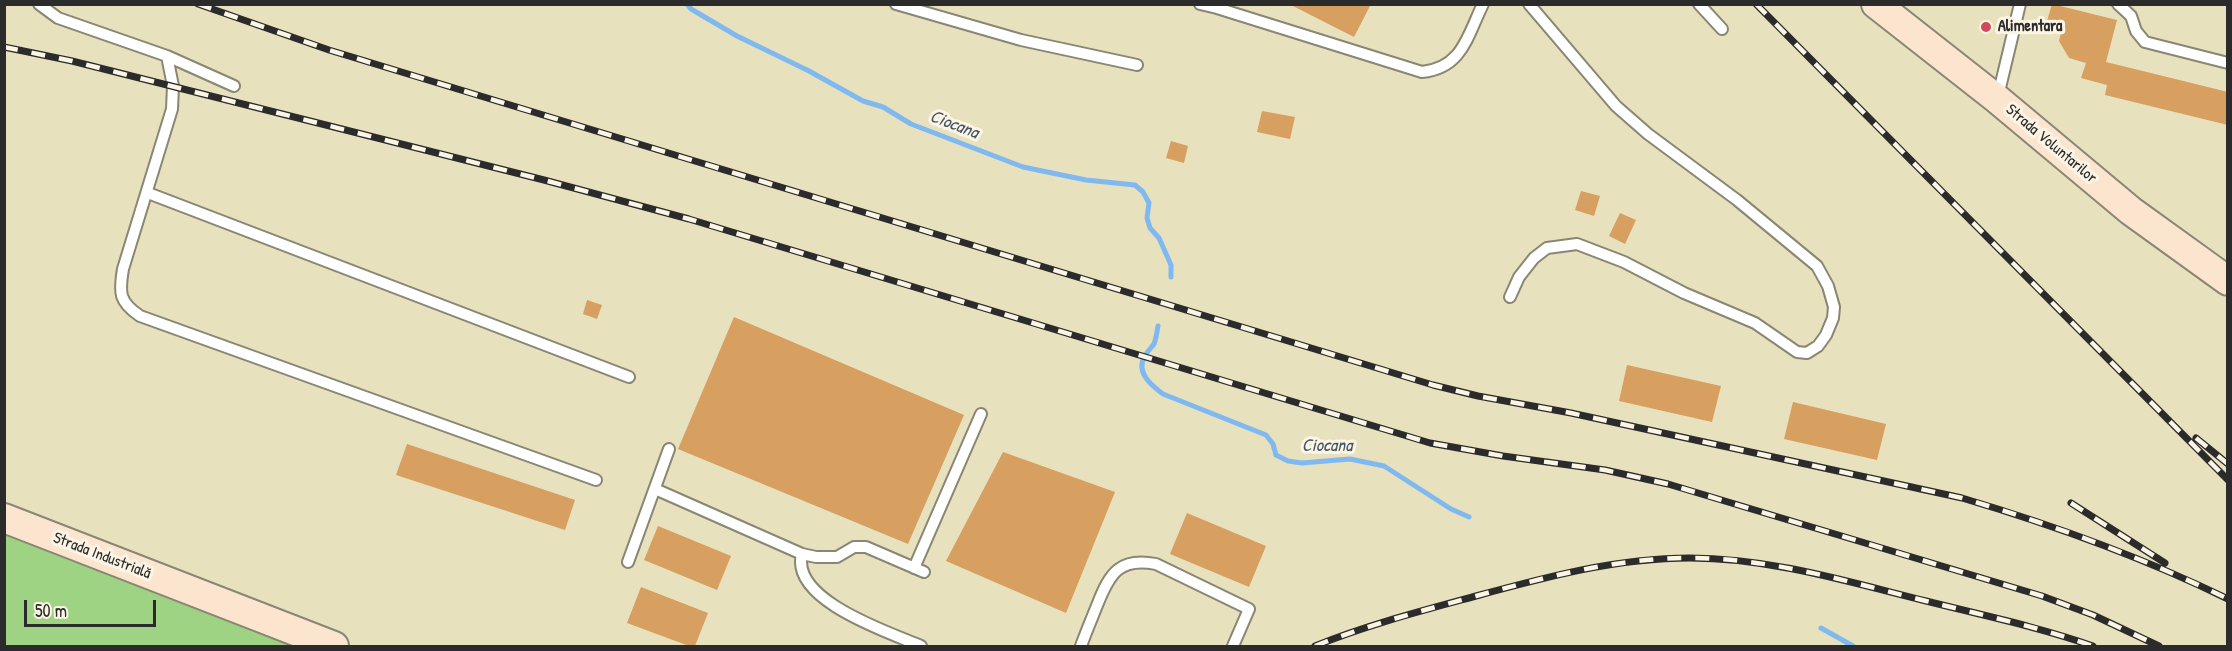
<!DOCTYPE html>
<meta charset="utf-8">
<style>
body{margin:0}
#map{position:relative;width:2232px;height:651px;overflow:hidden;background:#e7e1be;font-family:"Patrick Hand",sans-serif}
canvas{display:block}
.frame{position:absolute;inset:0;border:6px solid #2b2b2b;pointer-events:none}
.scale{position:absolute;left:24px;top:600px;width:132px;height:27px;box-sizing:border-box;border:3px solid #2b2b2b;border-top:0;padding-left:8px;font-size:18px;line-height:21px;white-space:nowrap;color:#2b2b2b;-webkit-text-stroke:4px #fcf5e5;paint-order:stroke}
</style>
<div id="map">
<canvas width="2232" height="651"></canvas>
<div class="frame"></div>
<div class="scale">50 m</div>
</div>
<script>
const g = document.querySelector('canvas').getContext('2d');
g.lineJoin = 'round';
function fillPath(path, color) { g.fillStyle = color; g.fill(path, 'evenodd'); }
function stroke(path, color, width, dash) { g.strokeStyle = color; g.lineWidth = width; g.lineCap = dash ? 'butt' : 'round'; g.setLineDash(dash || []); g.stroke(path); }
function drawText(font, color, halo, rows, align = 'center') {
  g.font = font + ' "Patrick Hand",sans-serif'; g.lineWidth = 6; g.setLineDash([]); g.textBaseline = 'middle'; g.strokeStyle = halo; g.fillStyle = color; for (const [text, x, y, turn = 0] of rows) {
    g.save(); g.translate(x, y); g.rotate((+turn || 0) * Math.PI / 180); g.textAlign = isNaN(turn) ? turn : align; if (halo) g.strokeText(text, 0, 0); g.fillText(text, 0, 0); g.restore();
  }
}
fillPath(new Path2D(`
 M4,532L96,566L295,646H5Z`), '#9ed383');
stroke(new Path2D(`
 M687,4L691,9L737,36L809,71L863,101L883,107L911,124L1023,167L1086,180L1135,185L1143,192L1149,203L1147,218L1150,228L1159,238L1171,265V277
 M1158,326C1157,332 1156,339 1154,344C1151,348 1147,352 1145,356C1135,372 1151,385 1163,394L1266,435L1273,444L1276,455L1288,461L1302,463L1350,459L1384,466L1451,509L1469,517
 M1821,628L1853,646`), '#80b9f0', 5);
fillPath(new Path2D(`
 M1289,4H1371L1354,37Z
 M2052,4L2117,20L2106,62L2228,92V125L2105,95L2107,85L2081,78L2086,63L2069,58L2059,41L2063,25L2047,21Z
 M1262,111L1295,117L1290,139L1257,132Z
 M1171,141L1188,146L1184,163L1166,158Z
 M1581,191L1600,196L1594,216L1575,210Z
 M1620,213L1636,220L1625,244L1609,236Z
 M587,300L602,305L597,319L583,314Z
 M734,317L964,415L908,544L678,449Z
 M1627,365L1721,386L1712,422L1619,401Z
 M1793,402L1886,424L1877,460L1784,439Z
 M407,444L575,500L565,530L396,475Z
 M1003,452L1115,492L1066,613L946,561Z
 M1187,513L1266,546L1249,587L1170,554Z
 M658,526L731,556L717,590L644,560Z
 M641,587L708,613L695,646H689L627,623Z`), '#d79f60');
const service = new Path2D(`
 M39,4L58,18L167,56L234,86
 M896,4L1021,40L1137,65
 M1200,4L1217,8L1422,72C1462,68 1467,37 1483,4
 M1699,4L1722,29
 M2118,4L2131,16L2136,31L2145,42L2228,63
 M167,56L173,86L172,109L123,269C119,293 119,302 140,316L596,480
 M1998,96L2020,4
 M148,193L629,377
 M1510,297L1519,277L1534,258L1547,248L1577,244L1624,262L1684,293L1755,323L1797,352L1807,353L1818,346L1826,335L1833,318L1834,307L1828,286L1817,266L1737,200L1648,134L1616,106L1529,4
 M655,489L802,554L816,557H837L854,547H866L924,572
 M802,554C790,600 888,632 921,646
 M628,562L669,449
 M914,568L981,414
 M1081,646C1086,632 1092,618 1098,603C1110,573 1120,557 1156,564L1249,609L1233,646`);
const secondary = new Path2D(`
 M1876,4L1997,99L2131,211L2228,281
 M4,518L334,646`);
stroke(service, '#898674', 14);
stroke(secondary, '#898674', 32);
stroke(service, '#fff', 10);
stroke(secondary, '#fce5cf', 28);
const rail = new Path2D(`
 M198,4L329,50L1433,385L1478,396L1571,413L1962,498C2053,525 2142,557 2228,599
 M1756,4L2228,480
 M4,47L72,61L544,180L689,219L1430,443L1503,456L1605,470L1668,484L2042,596L2093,615L2159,646
 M2196,438L2228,464
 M2071,503L2165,563
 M1315,646C1367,625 1421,611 1476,596C1546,577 1616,558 1690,558C1771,558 1849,582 1926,601C1982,615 2039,627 2093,646`);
stroke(rail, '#2b2b2b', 7);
stroke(rail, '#fcf5e5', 4.5, [14]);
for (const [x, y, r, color] of [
 [1986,27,6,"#d1495b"]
]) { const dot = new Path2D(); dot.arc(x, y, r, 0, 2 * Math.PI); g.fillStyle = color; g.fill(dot); stroke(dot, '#fcf5e5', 2); }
drawText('bold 16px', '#2b2b2b', '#fcf5e5', [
 ["Alimentara",1998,27]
], 'left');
drawText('16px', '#2b2b2b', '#fcf5e5', [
 ["Strada Voluntarilor",2051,144,40],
 ["Strada Industrială",102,556,21]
]);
drawText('italic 18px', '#445666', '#fcf5e5', [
 ["Ciocana",954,125,21],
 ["Ciocana",1327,446]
]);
</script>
